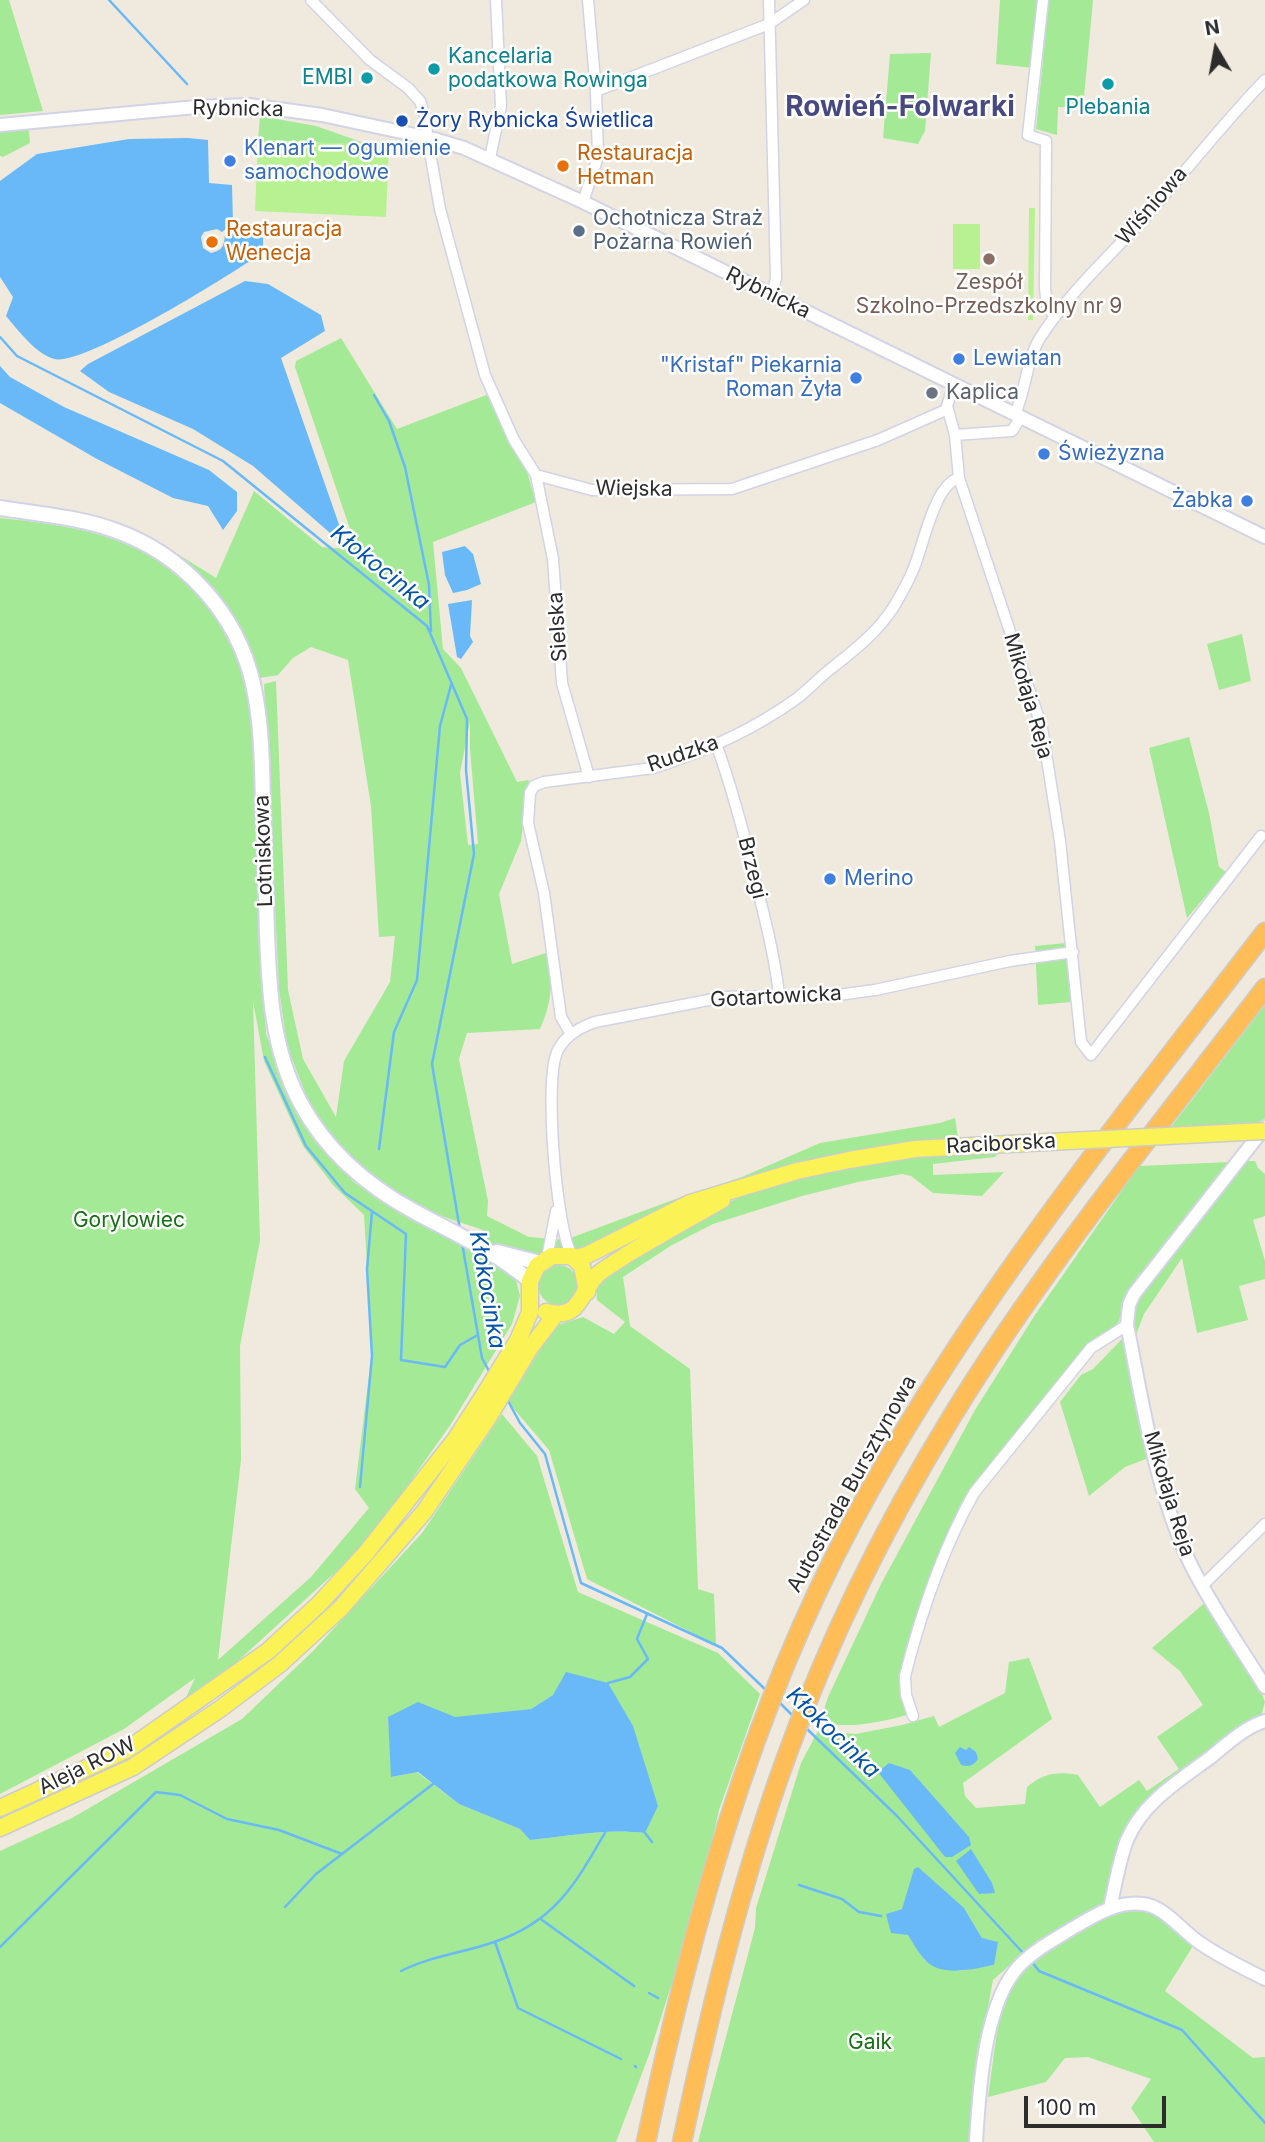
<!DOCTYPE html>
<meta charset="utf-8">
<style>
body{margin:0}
#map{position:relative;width:1265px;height:2142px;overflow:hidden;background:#efeadd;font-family:Inter,sans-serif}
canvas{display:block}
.north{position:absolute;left:1181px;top:14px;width:70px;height:70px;-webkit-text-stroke:5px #fff;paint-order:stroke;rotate:350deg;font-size:19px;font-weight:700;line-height:28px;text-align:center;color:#2c2c2c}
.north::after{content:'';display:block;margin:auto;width:24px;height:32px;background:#2c2c2c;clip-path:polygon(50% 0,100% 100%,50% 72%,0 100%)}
.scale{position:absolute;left:1024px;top:2096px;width:142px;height:32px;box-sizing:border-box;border:4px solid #2c2c2c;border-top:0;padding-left:9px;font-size:21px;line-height:24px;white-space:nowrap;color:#2c2c2c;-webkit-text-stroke:5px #fff;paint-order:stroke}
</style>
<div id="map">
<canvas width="1265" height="2142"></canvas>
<div class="north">N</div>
<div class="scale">100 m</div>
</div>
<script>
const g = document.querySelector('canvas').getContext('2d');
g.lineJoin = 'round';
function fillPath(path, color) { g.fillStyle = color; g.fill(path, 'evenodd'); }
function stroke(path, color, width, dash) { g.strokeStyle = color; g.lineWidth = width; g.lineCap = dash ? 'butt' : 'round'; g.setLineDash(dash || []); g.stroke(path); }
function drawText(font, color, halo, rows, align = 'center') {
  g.font = font + ' Inter,sans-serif'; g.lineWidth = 5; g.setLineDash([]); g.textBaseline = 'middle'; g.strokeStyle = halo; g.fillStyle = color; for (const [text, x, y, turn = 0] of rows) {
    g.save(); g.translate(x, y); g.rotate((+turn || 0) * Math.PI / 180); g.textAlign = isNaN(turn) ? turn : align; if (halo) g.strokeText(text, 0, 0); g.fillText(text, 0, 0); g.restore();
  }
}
fillPath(new Path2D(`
 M0,0H9L43,111L0,115Z
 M1000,0H1039L1034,68L996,64Z
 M1049,0H1093L1083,108L1058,107L1057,135L1036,129Z
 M931,53L925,131L918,144L883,138L890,54Z
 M260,116L316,126L370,145L258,140Z
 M25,128L29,131L30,143L3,157L0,156V130Z
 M341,338L397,429L489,394L525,465L536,502L433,542L443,649L461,668L517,782L529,780L521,841L499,894L512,964L549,952C552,983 553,1000 540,1029L467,1033L459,1059L488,1201L487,1216L529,1237L565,1240L681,1197L742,1177L820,1143L940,1123L955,1118L958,1138L892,1146L826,1159L580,1252L548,1250L539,1254L526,1256L493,1246L471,1234L483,1230L435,1214L370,1176L338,1146L308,1100L287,1046L279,989L264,684L276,681L288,990L303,1059L336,1117L344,1061L390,982L395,936L379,937L371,806L348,660L311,647L293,658L278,675L260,678C239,617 225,596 176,553L216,578L254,491L322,547L348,549L354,541L295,367L296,361ZM470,721V749L478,844L468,845L460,773Z
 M0,518C74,526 137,534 192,588C204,600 216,611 224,625C238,650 245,679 252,706L266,1034L296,1113L317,1144L355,1183L406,1217L490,1260L515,1276L520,1296L512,1324L451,1424L383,1520L352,1557L228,1670L184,1702L195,1678L124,1729L0,1794ZM253,1001L264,1061L303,1146L333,1185L364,1215L372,1350L355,1489L369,1508L311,1577L218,1660L241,1460L240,1346L260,1240Z
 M1242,634L1251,681L1219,690L1207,644Z
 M1189,737L1209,813L1219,867L1226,872L1187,918L1149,748Z
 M1066,943L1071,1002L1038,1005L1035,946Z
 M1265,1005V1118L1261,1122L1171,1127Z
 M1003,1148L995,1157L933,1164V1175L1004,1172L982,1196L933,1193L911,1176L902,1174L858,1182L802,1196L713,1224L672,1245L623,1277L630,1326L690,1369L698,1589L714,1594L716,1645L587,1579L549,1450L508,1402L555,1326L583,1317L614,1334L625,1322L597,1300L596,1289L604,1278L697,1218L748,1193L780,1182L913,1156Z
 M1240,1161H1255L1258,1168L1265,1174V1216L1253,1220L1265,1261V1279L1239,1286L1248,1320L1197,1333L1182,1258L1144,1314L1134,1340L1132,1314L1137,1298Z
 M1230,1162L1124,1302L1119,1321L1115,1326L1083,1351L961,1503L935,1563L899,1675L900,1691L907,1715C878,1723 849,1729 820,1722L828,1697L881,1584L975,1410L1035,1315L1139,1166Z
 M538 1285a20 20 0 1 1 40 0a20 20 0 1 1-40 0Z
 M1122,1339L1151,1457L1125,1467L1089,1496L1060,1402L1081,1375L1093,1369Z
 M502,1414L537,1456L578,1592L718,1653L760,1694L719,1810L699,1898L649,2055L616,2142H0V1851L72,1818L242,1719L314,1650L422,1533ZM553,1695L645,1833C606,1828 569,1836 530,1840L520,1829L459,1804L417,1772L392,1777L388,1717H462L531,1709Z
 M1207,1601L1259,1687L1265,1702L1261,1716L1149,1801L1147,1798L1125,1831L1107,1903L1038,1940L993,1980L978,2062L970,2142H698L755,1928L756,1908L801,1763L818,1731L856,1734L902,1725L934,1716L939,1727L1005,1693L1009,1662L1029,1658L1052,1719L963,1783L965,1796L976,1808L1025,1804L1027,1787C1043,1773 1058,1771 1078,1775L1100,1807L1139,1780L1147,1791L1179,1769L1157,1737L1203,1705L1180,1671L1152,1648ZM964,1908L982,1938L994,1965L960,1971L925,1961L908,1935L887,1914L902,1909Z
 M1146,1910L1156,1913L1193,1946L1165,1991L1253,2058L1265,2057V2142H1154L1131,2108L1151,2079L1088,2057L1065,2058L1046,2082L988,2097L1000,2009L1014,1983L1028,1967L1061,1942L1107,1914Z`), '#a4e996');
fillPath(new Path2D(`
 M258,140L389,145L386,217L255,211Z
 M1029,208H1035L1033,320H1028Z
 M953,224H980V269H953Z`), '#b8f191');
fillPath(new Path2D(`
 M188,138L208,140L209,183L232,185L233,223L222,232L217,229L204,232L201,237L203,248L211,253C223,250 224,246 225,235L241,224L251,226L263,238V252C234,273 83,367 54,359C36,354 17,329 6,316L13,297L0,277V181L37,154L129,139Z
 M245,281L268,284L321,315L325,331L281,358L343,536L337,539L253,466L193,429L109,392L80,371L88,364Z
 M0,366L10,377L64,407L209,470L237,492V511L223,530L208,506L173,498L97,459L0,403Z
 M465,546L473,554L481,584L467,590L453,593L445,575L442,552Z
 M472,600L470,636L473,642L461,659L457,657L448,604Z
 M566,1672L608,1683L633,1726L658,1806L645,1833C606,1828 569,1836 530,1840L520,1829L459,1804L418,1772L391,1777L388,1717L418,1702L455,1717L531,1709L553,1695Z
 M960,1747L966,1750L969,1747L976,1752L978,1759C973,1766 969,1767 961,1765L955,1753Z
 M889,1763L910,1770L969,1837L971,1845L952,1857H945L878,1772Z
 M971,1849L992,1883L995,1893L979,1894L956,1861Z
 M918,1867L964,1908L982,1938L998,1942L994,1965C973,1969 940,1978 924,1959C918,1952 913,1943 908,1935L891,1933L886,1914L902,1909L914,1869Z`), '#69b9f8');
stroke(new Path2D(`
 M109,0L187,84
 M0,337L17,356L223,461L427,626L467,719L466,770L474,854L432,1064L460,1230
 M374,395L389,421L405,467L429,585L431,631
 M265,1057L306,1146L345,1193L406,1234L401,1360L445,1367L460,1345L476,1336
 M379,1149L394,1032L417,980L440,726L451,685
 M462,1243L482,1358L490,1373
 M507,1399L520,1423L545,1454L581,1583L722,1648L768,1692
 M360,1487L372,1356L367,1269L372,1212
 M608,1683L630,1677L648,1659L637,1639L647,1614
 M778,1701L793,1716
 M806,1728L897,1816L1025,1955
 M645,1833L652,1842
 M799,1885L842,1899L859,1912L881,1916
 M285,1907L316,1874L433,1784
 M542,1920L634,1986
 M495,1942L518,2008L621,2059
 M0,1947L156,1792L180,1795L227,1819L279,1830L342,1854
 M1032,1962L1039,1971L1182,2030L1265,2123
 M401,1971C431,1956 463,1953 494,1942C555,1922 576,1883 606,1831
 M649,1993L658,1998
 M635,2066L636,2067`), '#69b9f8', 2.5);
const minor = new Path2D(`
 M311,0L370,60L408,88L420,101L426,119L427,137
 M769,0L776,278L772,295
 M1043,0L1028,135L1046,141L1045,288L1047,306L1055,317
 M596,91L769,24L804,0
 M434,139L431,158L440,209L485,375L514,440L536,475L592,490L732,489L878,440L948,409
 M490,158L501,106L496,0
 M583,202L598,157L596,91L588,0
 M954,384L947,406L955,435L959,478L1042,728L1060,841L1081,1042L1091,1055L1261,836
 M1015,414C1026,390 1026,361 1040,338C1070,291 1112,254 1149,213C1188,169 1224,122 1265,80
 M955,435L1012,431L1021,417
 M536,475L553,559L562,683L589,777
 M716,744C733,790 745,837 756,884C766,921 775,957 779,995
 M571,1034L561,1017L544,893L528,823L530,793L534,786L544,782L653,768C704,752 753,730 796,699C808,690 817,680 828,671C852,652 876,634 893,608C900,596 908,583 913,570C923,548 934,484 959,478
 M572,1256C556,1227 545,1087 556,1055C562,1037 578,1028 595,1022L724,997L838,995L875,990L1010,961L1073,952
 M547,1258L556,1211
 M1202,1586L1265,1524
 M913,1716L906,1695L905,1676C921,1613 942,1550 974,1493L1091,1348L1127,1325`);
const tertiary = new Path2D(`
 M0,125L196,107L249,105L322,115L434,139L464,148L583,202L1265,537
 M1265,1127L1134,1294L1129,1305L1127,1325C1143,1404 1155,1489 1190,1563C1211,1606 1240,1646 1265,1687
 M1110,1908C1115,1886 1119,1861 1127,1840C1143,1802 1180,1780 1211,1757C1227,1744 1245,1727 1265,1721
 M976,2142C979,2092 984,2000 1021,1964C1036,1949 1055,1939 1073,1928C1095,1915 1117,1901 1143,1904C1164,1906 1182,1931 1200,1943C1220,1957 1243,1968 1265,1979`);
const secondary = new Path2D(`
 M0,508C38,514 77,517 114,530C183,554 237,613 253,684C262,724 262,765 263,805C264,848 266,890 267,932C269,991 272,1049 300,1102C326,1151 368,1187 417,1213C456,1234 496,1252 530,1281
 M497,1252L540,1263`);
const primary = new Path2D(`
 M575,1258L587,1255L690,1203L797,1171L849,1160L915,1149L1009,1144
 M546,1312C581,1321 579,1293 597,1275C606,1267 618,1261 628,1254C659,1235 690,1218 722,1200
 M0,1808L128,1749L268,1651L319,1604L366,1553L455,1440L484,1395L518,1340L530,1312V1281L537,1266L552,1256H572L582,1266L587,1292
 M0,1828L133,1767L220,1709L280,1664L341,1608L424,1512L488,1418L530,1348L556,1314`);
const motorway = new Path2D(`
 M646,2142C691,1928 749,1715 853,1521C967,1308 1119,1122 1265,932
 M682,2142C710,2011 741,1881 787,1755C829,1639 886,1524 951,1418C1043,1267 1157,1129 1265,988`);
stroke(minor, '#d2d3e6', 13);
stroke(tertiary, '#d2d3e6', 16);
stroke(secondary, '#d2d3e6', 18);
stroke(primary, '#ccc', 19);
stroke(motorway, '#ccc', 21);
stroke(minor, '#fff', 10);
stroke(tertiary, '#fff', 12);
stroke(secondary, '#fff', 14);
stroke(primary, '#fbf256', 16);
stroke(motorway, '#ffbd58', 18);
const primaryBridge = new Path2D(`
 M1009,1144L1265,1131`);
stroke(primaryBridge, '#ccc', 19, []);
stroke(primaryBridge, '#fbf256', 16);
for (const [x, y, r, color] of [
 [434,69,7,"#0f9aa8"],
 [367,78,7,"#0f9aa8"],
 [1108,84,7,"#0f9aa8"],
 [402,121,7,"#1a4fb4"],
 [230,161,7,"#3f7fe0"],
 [563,166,7,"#e8710a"],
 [579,231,7,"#5c6f8a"],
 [212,242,7,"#e8710a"],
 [989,259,7,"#8d6e63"],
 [959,359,7,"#3f7fe0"],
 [856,378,7,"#3f7fe0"],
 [932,393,7,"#6b7280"],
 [1044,454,7,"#3f7fe0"],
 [1247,501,7,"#3f7fe0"],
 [830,879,7,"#3f7fe0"]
]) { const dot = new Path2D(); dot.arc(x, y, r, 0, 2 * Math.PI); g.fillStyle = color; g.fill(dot); stroke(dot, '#fff', 2.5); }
drawText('21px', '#0d838f', '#fff', [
 ["Kancelaria",448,57],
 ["podatkowa Rowinga",448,81],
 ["EMBI",353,78,"right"],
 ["Plebania",1108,108,"center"]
], 'left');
drawText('21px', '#2c2c2c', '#fff', [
 ["Rybnicka",238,109,1],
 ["Wiśniowa",1152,206,-49],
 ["Rybnicka",768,293,26],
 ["Wiejska",634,489,1],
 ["Sielska",558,627,-94],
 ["Mikołaja Reja",1028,696,74],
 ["Rudzka",683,754,-19],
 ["Lotniskowa",264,851,-92],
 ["Brzegi",752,868,76],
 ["Gotartowicka",776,997,-3],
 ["Raciborska",1001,1144,-3],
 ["Autostrada Bursztynowa",852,1484,-61],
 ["Mikołaja Reja",1169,1494,73],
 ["Aleja ROW",87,1766,-26]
]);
drawText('21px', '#164399', '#fff', [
 ["Żory Rybnicka Świetlica",416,121]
], 'left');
drawText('21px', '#366cbe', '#fff', [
 ["Klenart — ogumienie",244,149],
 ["samochodowe",244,173],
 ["Lewiatan",973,359],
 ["\"Kristaf\" Piekarnia",842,366,"right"],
 ["Roman Żyła",842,390,"right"],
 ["Świeżyzna",1058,454],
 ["Żabka",1233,501,"right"],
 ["Merino",844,879]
], 'left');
drawText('21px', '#c56008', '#fff', [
 ["Restauracja",577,154],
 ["Hetman",577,178],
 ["Restauracja",226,230],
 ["Wenecja",226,254]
], 'left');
drawText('21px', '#4e5e75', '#fff', [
 ["Ochotnicza Straż",593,219],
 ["Pożarna Rowień",593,243]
], 'left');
drawText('21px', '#785e54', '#fff', [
 ["Zespół",989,283],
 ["Szkolno-Przedszkolny nr 9",989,307]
]);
drawText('21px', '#5b616d', '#fff', [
 ["Kaplica",946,393]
], 'left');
drawText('21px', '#187015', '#fff', [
 ["Gorylowiec",129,1221],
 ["Gaik",870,2043]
]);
drawText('italic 23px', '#0353a9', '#fff', [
 ["Kłokocinka",380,568,39],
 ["Kłokocinka",487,1290,80],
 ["Kłokocinka",833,1733,44]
]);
drawText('bold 28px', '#484981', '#fff', [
 ["Rowień-Folwarki",900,108]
]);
</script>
